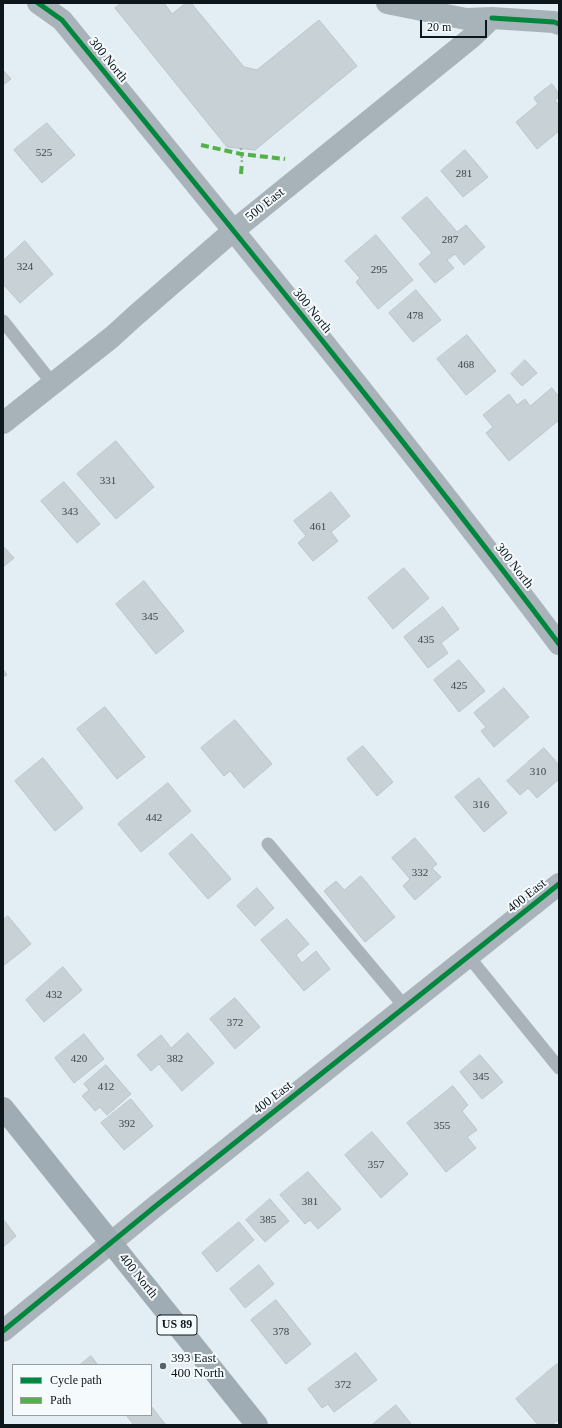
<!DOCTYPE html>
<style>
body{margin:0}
#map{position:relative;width:562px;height:1428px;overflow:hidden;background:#e3eef4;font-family:Georgia,serif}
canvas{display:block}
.frame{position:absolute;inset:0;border:4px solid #0d161b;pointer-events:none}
.legend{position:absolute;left:12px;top:1364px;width:140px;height:52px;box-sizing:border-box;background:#f5fafd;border:1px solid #989fa3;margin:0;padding:5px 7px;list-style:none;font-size:12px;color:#0d161b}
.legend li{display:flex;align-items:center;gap:8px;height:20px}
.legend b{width:20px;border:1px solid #989fa3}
.scale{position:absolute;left:420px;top:20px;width:67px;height:18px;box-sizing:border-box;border:2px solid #0d161b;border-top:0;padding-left:5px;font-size:12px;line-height:14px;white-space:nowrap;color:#0d161b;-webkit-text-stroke:3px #f5fafd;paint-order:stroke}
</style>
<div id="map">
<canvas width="562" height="1428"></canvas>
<div class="frame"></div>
<ul class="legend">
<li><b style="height:5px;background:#00873e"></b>Cycle path</li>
<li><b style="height:5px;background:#54b145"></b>Path</li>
</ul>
<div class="scale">20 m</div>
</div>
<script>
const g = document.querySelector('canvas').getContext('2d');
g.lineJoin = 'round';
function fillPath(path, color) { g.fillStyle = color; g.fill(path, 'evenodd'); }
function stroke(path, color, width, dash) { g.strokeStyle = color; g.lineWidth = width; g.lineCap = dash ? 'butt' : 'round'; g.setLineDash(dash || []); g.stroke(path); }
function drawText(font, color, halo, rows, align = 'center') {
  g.font = font + ' Georgia,serif'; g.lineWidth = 4; g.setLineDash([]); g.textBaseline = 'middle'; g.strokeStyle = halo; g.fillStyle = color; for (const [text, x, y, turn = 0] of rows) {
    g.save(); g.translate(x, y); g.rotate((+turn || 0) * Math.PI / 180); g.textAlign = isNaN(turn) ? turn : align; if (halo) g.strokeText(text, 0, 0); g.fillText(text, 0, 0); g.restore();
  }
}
const building = new Path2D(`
 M122,3H164L172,14L186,3H191L244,67L257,70L319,20L357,66L255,150L227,147L115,8Z
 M3,70L11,79L3,85Z
 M552,84L559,94V97L555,100L559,106V131L537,149L516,122L538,104L534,98Z
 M47,123L75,155L42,183L14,150Z
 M465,150L488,177L463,197L441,171Z
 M427,197L457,232L466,225L485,247L464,265L455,254L447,260L454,268L435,283L419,264L432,253L402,218Z
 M376,235L413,280L378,309L356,282L360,278L345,261Z
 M25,241L53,274L20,303L3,284V261Z
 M416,290L441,320L413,342L389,313Z
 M467,335L496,371L466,395L437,359Z
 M525,360L537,373L522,386L511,374Z
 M552,388L559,397V420L509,461L486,433L493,427L483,415L509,394L517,405L525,399L530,406Z
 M116,441L154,487L116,519L77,474Z
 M64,482L100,524L77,543L41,501Z
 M331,492L350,516L331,532L338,541L313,561L298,543L306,536L294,521Z
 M3,546L14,558L3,567Z
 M404,568L429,598L393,629L368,598Z
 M144,581L184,631L156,654L116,604Z
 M443,607L459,629L441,643L448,653L428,668L404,637Z
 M459,660L485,691L459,712L434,680Z
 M3,669L7,675L3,677Z
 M504,688L529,717L494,747L481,731L486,727L474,713Z
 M105,707L145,757L117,779L77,729Z
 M235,720L272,764L244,788L230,771L224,776L201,748Z
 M363,746L393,782L377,796L347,759Z
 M544,748L559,765V779L537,798L528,788L520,795L507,781Z
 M43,758L83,808L55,831L15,781Z
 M479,778L507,813L484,832L455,797Z
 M168,783L191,811L141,852L118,824Z
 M192,834L231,879L208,899L169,854Z
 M415,838L437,864L432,868L441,877L415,900L403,886L410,879L392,858Z
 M361,876L395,917L365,942L324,891L336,881L344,890Z
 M257,888L274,908L255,926L237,906Z
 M8,916L31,944L3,966V920Z
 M287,919L309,944L296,955L302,963L316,951L330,969L304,991L261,940Z
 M63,967L82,990L44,1022L26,1000Z
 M235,998L260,1027L235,1049L210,1019Z
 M188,1033L214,1063L182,1091L159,1064L151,1071L137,1055L161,1035L171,1048Z
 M84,1034L104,1059L74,1083L55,1058Z
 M480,1055L503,1082L482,1099L460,1072Z
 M106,1065L131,1094L107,1115L100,1107L95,1111L82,1096L89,1090L84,1084Z
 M453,1086L468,1105L462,1111L477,1130L467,1137L476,1148L446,1172L407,1123Z
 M131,1099L153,1126L124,1150L101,1123Z
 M372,1132L408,1174L381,1198L345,1155Z
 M308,1172L341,1209L318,1229L310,1220L305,1224L280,1195Z
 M270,1199L289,1221L265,1242L246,1220Z
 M3,1219L16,1236L3,1247Z
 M239,1222L254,1240L217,1272L202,1253Z
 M259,1265L274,1284L245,1308L230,1289Z
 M276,1300L311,1344L286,1364L251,1320Z
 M356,1353L377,1380L334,1412L328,1404L322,1408L308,1389Z
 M91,1356L98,1365H80Z
 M557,1364L559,1367V1419L552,1425H538L516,1399Z
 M396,1405L412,1425H372Z
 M151,1406L166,1425H134L126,1415H151Z`);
fillPath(building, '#c8d1d6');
stroke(building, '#bac4ca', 1);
stroke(new Path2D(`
 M241,148L242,162`), '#a5adb3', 2.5, [2, 2]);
stroke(new Path2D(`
 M3,321L53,384
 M268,844L405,1007
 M469,957L559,1068`), '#aab3b9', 13);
stroke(new Path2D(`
 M38,3L62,20C230,226 399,432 559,644
 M3,1331L157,1205L559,884`), '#aab3b9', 22);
stroke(new Path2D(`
 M387,3L466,19L492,18L554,22L559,24
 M3,423L112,337L135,316L233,231L471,38L492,18`), '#a8b2b9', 22);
stroke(new Path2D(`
 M3,1108L257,1425`), '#a0acb3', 22);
stroke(new Path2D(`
 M201,145L241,154L285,159
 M241,174L242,162`), '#54b145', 4, [8, 4]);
stroke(new Path2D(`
 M38,3L62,20C230,226 399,432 559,644
 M492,18L554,22L559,24
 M3,1331L157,1205L559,884`), '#00873e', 5);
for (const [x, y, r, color] of [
 [163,1366,4,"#586267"]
]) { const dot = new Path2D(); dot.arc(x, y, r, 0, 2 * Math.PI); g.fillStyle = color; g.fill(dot); stroke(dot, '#f5fafd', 1.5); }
drawText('11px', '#3c454a', null, [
 ["525",44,153],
 ["281",464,174],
 ["287",450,240],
 ["324",25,267],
 ["295",379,270],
 ["478",415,316],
 ["468",466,365],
 ["331",108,481],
 ["343",70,512],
 ["461",318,527],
 ["345",150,617],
 ["435",426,640],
 ["425",459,686],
 ["310",538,772],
 ["316",481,805],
 ["442",154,818],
 ["332",420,873],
 ["432",54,995],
 ["372",235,1023],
 ["420",79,1059],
 ["382",175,1059],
 ["345",481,1077],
 ["412",106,1087],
 ["392",127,1124],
 ["355",442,1126],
 ["357",376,1165],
 ["381",310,1202],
 ["385",268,1220],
 ["378",281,1332],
 ["372",343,1385]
]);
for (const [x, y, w] of [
 [177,1325,40]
]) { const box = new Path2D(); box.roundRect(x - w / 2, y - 10, w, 20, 3); g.fillStyle = '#f5fafd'; g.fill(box); stroke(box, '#0d161b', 1); }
drawText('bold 12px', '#0d161b', null, [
 ["US 89",177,1325]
]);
drawText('13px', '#0d161b', '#f5fafd', [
 ["300 North",108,60,51],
 ["500 East",265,205,-39],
 ["300 North",312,311,51],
 ["300 North",514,566,52],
 ["400 East",527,896,-39],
 ["400 East",273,1098,-38],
 ["400 North",138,1276,51]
]);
drawText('13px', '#0d161b', '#f5fafd', [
 ["393 East",171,1359],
 ["400 North",171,1374]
], 'left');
</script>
